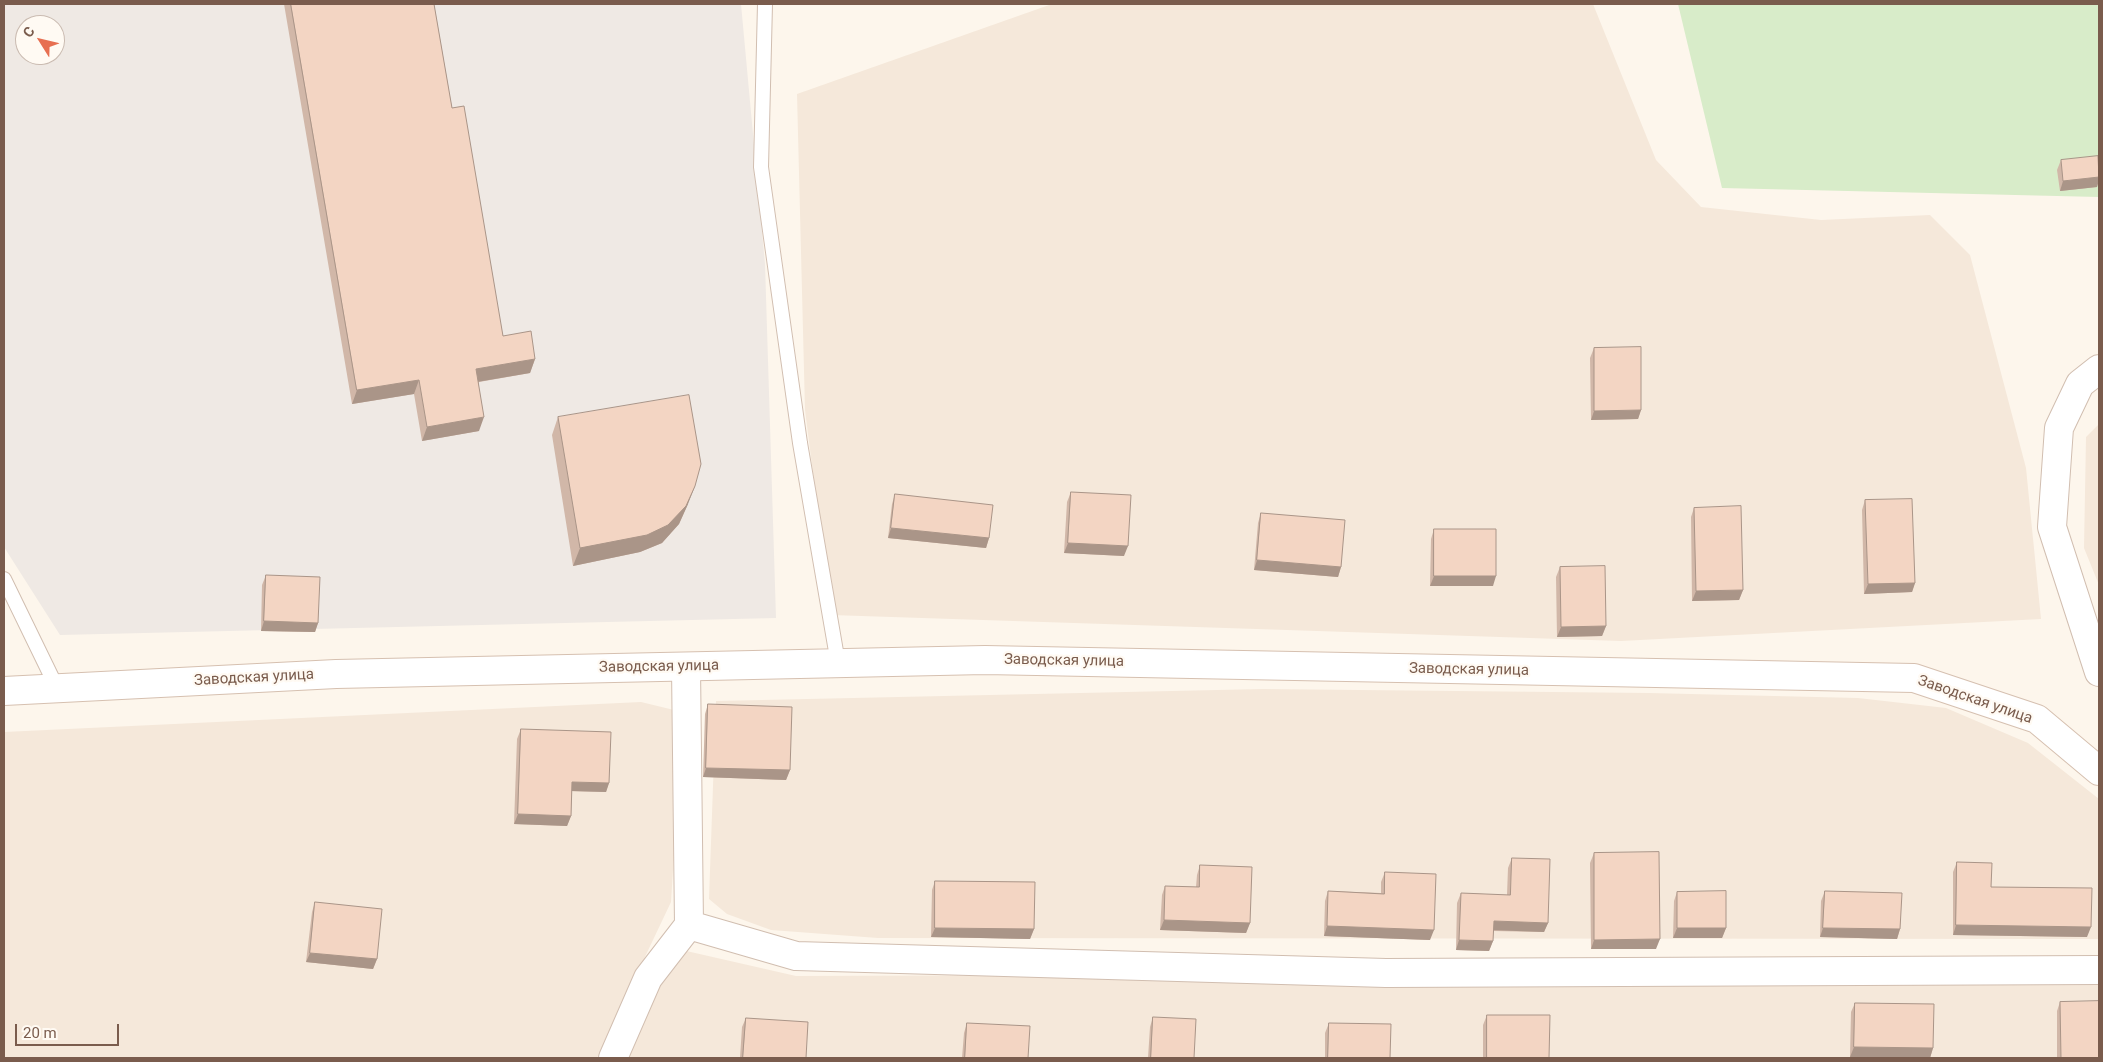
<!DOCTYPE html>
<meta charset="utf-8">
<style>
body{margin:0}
#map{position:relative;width:2103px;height:1062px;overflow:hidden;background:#fdf6ec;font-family:Roboto,sans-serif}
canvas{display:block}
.frame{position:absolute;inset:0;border:5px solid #7a5c4d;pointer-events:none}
.north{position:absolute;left:15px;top:15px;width:50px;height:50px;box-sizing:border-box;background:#fffaf3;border:1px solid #cabbb1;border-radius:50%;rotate:306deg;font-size:14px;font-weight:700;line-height:20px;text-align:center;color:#7a5c4d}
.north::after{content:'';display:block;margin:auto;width:18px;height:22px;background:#e76f51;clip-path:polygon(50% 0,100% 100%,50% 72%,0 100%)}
.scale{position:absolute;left:15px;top:1024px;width:104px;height:22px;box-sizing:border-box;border:2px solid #7a5c4d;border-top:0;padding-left:6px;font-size:15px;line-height:18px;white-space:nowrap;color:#7a5c4d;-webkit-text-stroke:4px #fffaf3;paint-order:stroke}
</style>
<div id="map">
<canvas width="2103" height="1062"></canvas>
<div class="frame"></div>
<div class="north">С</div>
<div class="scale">20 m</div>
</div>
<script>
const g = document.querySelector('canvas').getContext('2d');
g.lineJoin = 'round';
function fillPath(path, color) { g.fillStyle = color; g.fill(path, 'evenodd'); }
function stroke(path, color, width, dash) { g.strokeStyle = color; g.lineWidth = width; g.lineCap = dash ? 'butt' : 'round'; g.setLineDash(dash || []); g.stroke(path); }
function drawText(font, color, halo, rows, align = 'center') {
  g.font = font + ' Roboto,sans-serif'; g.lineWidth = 4.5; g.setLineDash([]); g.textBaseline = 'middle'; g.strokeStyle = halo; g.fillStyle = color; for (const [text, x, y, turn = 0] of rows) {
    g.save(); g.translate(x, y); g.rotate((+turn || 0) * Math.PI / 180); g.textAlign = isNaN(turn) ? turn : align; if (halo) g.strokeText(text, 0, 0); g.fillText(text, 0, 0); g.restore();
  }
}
fillPath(new Path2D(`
 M1052,4H1593L1656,160L1701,207L1821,220L1930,215L1970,255L2026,468L2041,619L1621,641L831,615L805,410L797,94Z
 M2099,424V585L2084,548L2086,437Z
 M1263,689L1649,693L1858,698L1946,708L2028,743L2099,799V939L878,938L771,930L727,914L709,899L716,701Z
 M641,702L674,710L677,806L671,902L597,1058H4V732Z
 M682,950L796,976L1095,975L2099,985V1058H623L654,985Z`), '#f5e8da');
fillPath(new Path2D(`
 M4,4H741L765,264L776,618L60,635L4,547ZM25,25H55V55H25Z`), '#efe9e4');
fillPath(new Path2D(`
 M1678,4H2099V197L1722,188Z`), '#d8ecc9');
const lane = new Path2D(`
 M765,4L761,167L800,443L838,663
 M4,579L57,688`);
const street = new Path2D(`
 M2099,369L2080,384L2059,428L2052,527L2099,672
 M689,925L796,956L1386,973L2099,970
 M613,1058L648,978L689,925L686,667`);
const secondary = new Path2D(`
 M4,691L336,674L985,660L1914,678L2037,719L2099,771`);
stroke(lane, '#d1beb0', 16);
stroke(street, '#d1beb0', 30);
stroke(secondary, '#d6c0b0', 30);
stroke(lane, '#fff', 14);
stroke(street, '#fff', 28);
stroke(secondary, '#fff', 28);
fillPath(new Path2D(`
 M284,4H434L452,108L503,336L535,359L530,373L479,382V431L422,441L414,394L352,404Z
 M2061,160L2099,167V180L2097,187L2060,191L2057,170Z
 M1594,348L1641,410L1638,419L1591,420L1590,358Z
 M558,417L688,504L679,524L662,543L640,552L573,566L552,435Z
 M1071,492L1124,556L1064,553L1067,502Z
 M895,494L989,538L986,548L888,538L892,504Z
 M1865,500L1915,583L1912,592L1864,594L1862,510Z
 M1694,508L1743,590L1739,600L1692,601L1691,517Z
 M1261,513L1341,567L1338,577L1254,570L1258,523Z
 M1434,529L1493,586H1430L1431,539Z
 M1560,567L1606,626L1602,636L1557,637L1556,577Z
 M266,575L318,623L315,632L261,631L262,585Z
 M708,704L790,770L786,780L703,777L705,714Z
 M521,729L609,783L606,792L572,791L571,816L567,826L514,824L517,739Z
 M1594,853L1656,949H1591L1590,863Z
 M1512,858L1548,923L1544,932L1493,931V941L1489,951L1456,950L1457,903L1461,893L1507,895L1508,868Z
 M1957,862L1991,887L2087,937L1953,935V872Z
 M1200,865L1250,923L1246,933L1160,930L1162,895L1165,886L1196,887L1197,875Z
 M1385,872L1430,940L1324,936L1325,901L1328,891L1381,893V882Z
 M935,881L1034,929L1030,939L931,937L932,890Z
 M1825,891L1900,929L1897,939L1820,937L1821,901Z
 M1677,892L1726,928L1722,938H1673L1674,901Z
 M315,902L377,959L373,969L306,962L312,912Z
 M2060,1002L2099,1058H2057V1011Z
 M1855,1003L1933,1048L1930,1058L1850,1057L1851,1012Z
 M1487,1015L1549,1058H1483V1025Z
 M1153,1017L1194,1058H1148L1150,1027Z
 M746,1018L806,1058H740L742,1027Z
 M967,1023L1028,1058H962L964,1033Z
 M1329,1023L1390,1058H1325V1033Z`), '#d1b7a8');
fillPath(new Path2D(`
 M2099,177V180L2097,187L2060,191L2063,181Z
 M535,359L530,373L471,383L476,369Z
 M419,380L414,394L352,404L357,390Z
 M1641,410L1638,419L1591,420L1594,411Z
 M484,417L479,431L422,441L427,427Z
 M695,486L688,504L679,524L662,543L640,552L573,566L580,548Z
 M891,528L989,538L986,548L888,538Z
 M1068,543L1128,546L1124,556L1064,553Z
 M1257,560L1341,567L1338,577L1254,570Z
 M1434,576H1496L1493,586H1430Z
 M1915,583L1912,592L1864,594L1868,584Z
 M1743,590L1739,600L1692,601L1696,591Z
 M264,621L318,623L315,632L261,631Z
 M1606,626L1602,636L1557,637L1561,627Z
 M706,768L790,770L786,780L703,777Z
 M572,782L609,783L606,792L569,791Z
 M518,814L571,816L567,826L514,824Z
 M1164,920L1250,923L1246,933L1160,930Z
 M1494,921L1548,923L1544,932L1490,930Z
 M1956,925L2091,927L2087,937L1953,935Z
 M1327,926L1434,930L1430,940L1324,936Z
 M935,928L1034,929L1030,939L931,937Z
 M1677,928H1726L1722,938H1673Z
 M1823,928L1900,929L1897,939L1820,937Z
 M1660,939L1656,949H1591L1594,940Z
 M1459,940L1493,941L1489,951L1456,950Z
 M310,953L377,959L373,969L306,962Z
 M1854,1047L1933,1048L1930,1058L1850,1057Z`), '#aa9588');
const building = new Path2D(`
 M291,4H434L452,108L464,106L503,336L531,331L535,359L476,369L484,417L427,427L419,380L357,390Z
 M2098,156L2099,177L2063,181L2061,160Z
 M1641,347V410L1594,411V348Z
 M689,395L701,464L695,486L686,506L668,525L647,535L580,548L558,417Z
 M1071,492L1131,495L1128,546L1068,543Z
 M895,494L993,505L989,538L891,528Z
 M1912,499L1915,583L1868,584L1865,500Z
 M1741,506L1743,590L1696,591L1694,508Z
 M1261,513L1345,520L1341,567L1257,560Z
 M1434,529H1496V576H1434Z
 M1605,566L1606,626L1561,627L1560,567Z
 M266,575L320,577L318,623L264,621Z
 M708,704L792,707L790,770L706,768Z
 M521,729L611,732L609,783L572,782L571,816L518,814Z
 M1659,852L1660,939L1594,940V853Z
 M1512,858L1550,859L1548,923L1494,921L1493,941L1459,940L1461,893L1510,895Z
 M1957,862L1992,863L1991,887L2092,888L2091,927L1956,925Z
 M1200,865L1252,867L1250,923L1164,920L1165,886L1199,887Z
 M1385,872L1436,874L1434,930L1327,926L1328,891L1384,894Z
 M935,881L1035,882L1034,929L935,928Z
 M1726,891V928H1677V892Z
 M1825,891L1902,893L1900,929L1823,928Z
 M315,902L382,909L377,959L310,953Z
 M2099,1001V1058H2061L2060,1002Z
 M1855,1003L1934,1004L1933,1048L1854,1047Z
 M1487,1015H1550L1549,1058H1487Z
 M1153,1017L1196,1019L1194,1058H1151Z
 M746,1018L808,1022L806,1058H743Z
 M967,1023L1030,1026L1028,1058H965Z
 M1329,1023L1391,1024L1390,1058H1328Z`);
fillPath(building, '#f3d5c3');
stroke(building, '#aa9588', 1);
drawText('15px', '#7a5c4d', '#fffaf3', [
 ["Заводская улица",1064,661,1],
 ["Заводская улица",659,667,-1],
 ["Заводская улица",1469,670,1],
 ["Заводская улица",254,678,-3],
 ["Заводская улица",1975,700,19]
]);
</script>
